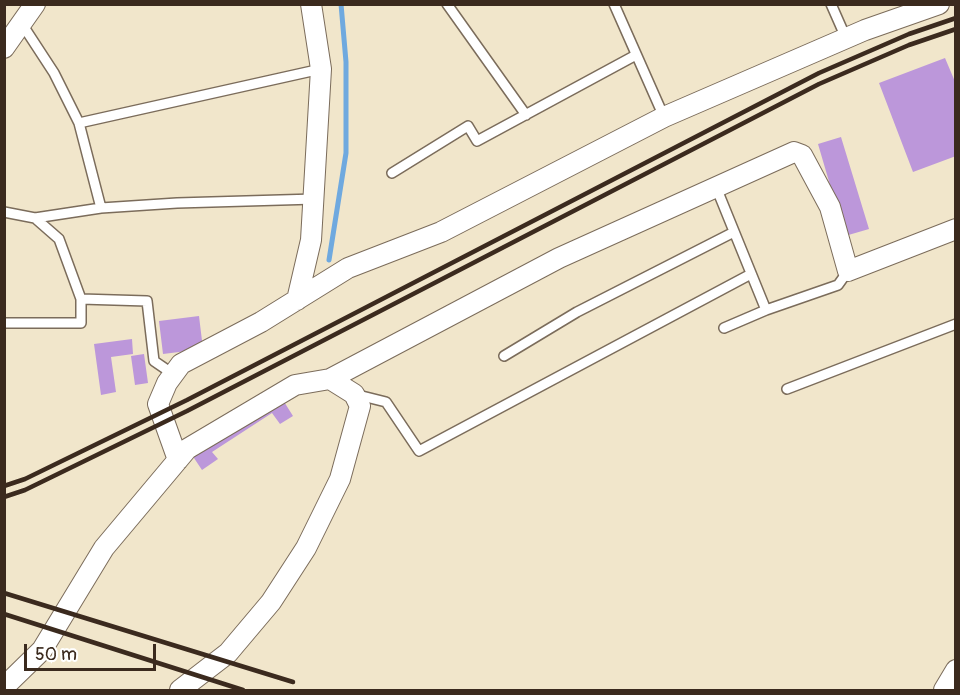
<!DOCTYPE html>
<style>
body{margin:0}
#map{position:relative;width:960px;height:695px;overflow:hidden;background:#f1e6cb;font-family:Pangolin,sans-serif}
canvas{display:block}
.frame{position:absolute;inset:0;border:6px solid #3b2a1e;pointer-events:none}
.scale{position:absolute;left:24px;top:644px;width:132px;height:27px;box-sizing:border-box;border:3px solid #3b2a1e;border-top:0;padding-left:8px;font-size:18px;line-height:21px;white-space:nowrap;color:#3b2a1e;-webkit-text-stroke:4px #fff;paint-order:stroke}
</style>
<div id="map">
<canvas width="960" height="695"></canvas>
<div class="frame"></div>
<div class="scale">50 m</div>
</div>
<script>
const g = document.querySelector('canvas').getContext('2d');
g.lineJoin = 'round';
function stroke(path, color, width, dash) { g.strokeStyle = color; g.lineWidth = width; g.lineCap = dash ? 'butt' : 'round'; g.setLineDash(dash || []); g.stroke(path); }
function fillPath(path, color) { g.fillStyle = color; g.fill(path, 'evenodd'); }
stroke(new Path2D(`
 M329,260L346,153V62L341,4`), '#6fa9df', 5);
fillPath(new Path2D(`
 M945,58L956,84V156L913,172L879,83Z
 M841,137L869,229L845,236L818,144Z
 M199,316L203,349L163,354L159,321Z
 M132,339L133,354L111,357L116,392L101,395L94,344Z
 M144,354L148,383L135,385L131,356Z
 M281,397L293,416L280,424L272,413L212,452L218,459L202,470L192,455Z`), '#bc97da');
const service = new Path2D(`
 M447,4L526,115
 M614,4L664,117
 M831,4L846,38
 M22,24L54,73L79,123L101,208
 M79,123L321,69
 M392,173L468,126L477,141L636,55
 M716,187L766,310
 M4,212L35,218L59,239L81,299L147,301L154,361L173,374
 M35,218L101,208L177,203L315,199
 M4,323H81V299
 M724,328L766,310L838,285L848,271
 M504,356L577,312L734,232
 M787,389L956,324
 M354,394L386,402L419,451L751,274`);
const minor = new Path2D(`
 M4,48L35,4
 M297,300L311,240L321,69L311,4
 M330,379L559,258L794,152L802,155L830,207L848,271L956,229
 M178,460L158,404L167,383L181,364L261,322L348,268L441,232L664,117L865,30L939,4
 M4,687L42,650L104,548L187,449L295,385L330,379L354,394L360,406L340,479L306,548L271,602L228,653L180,690
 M944,690L956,670`);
stroke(service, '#7b6c5b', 12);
stroke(minor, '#7b6c5b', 22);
stroke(service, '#fff', 9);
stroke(minor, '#fff', 20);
stroke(new Path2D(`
 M4,486L25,479L187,400L819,73L909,34L956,18
 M4,497L25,490L187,411L819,84L909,45L956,29
 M4,593L293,682
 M4,614L243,690`), '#3b2a1e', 4.5);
</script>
